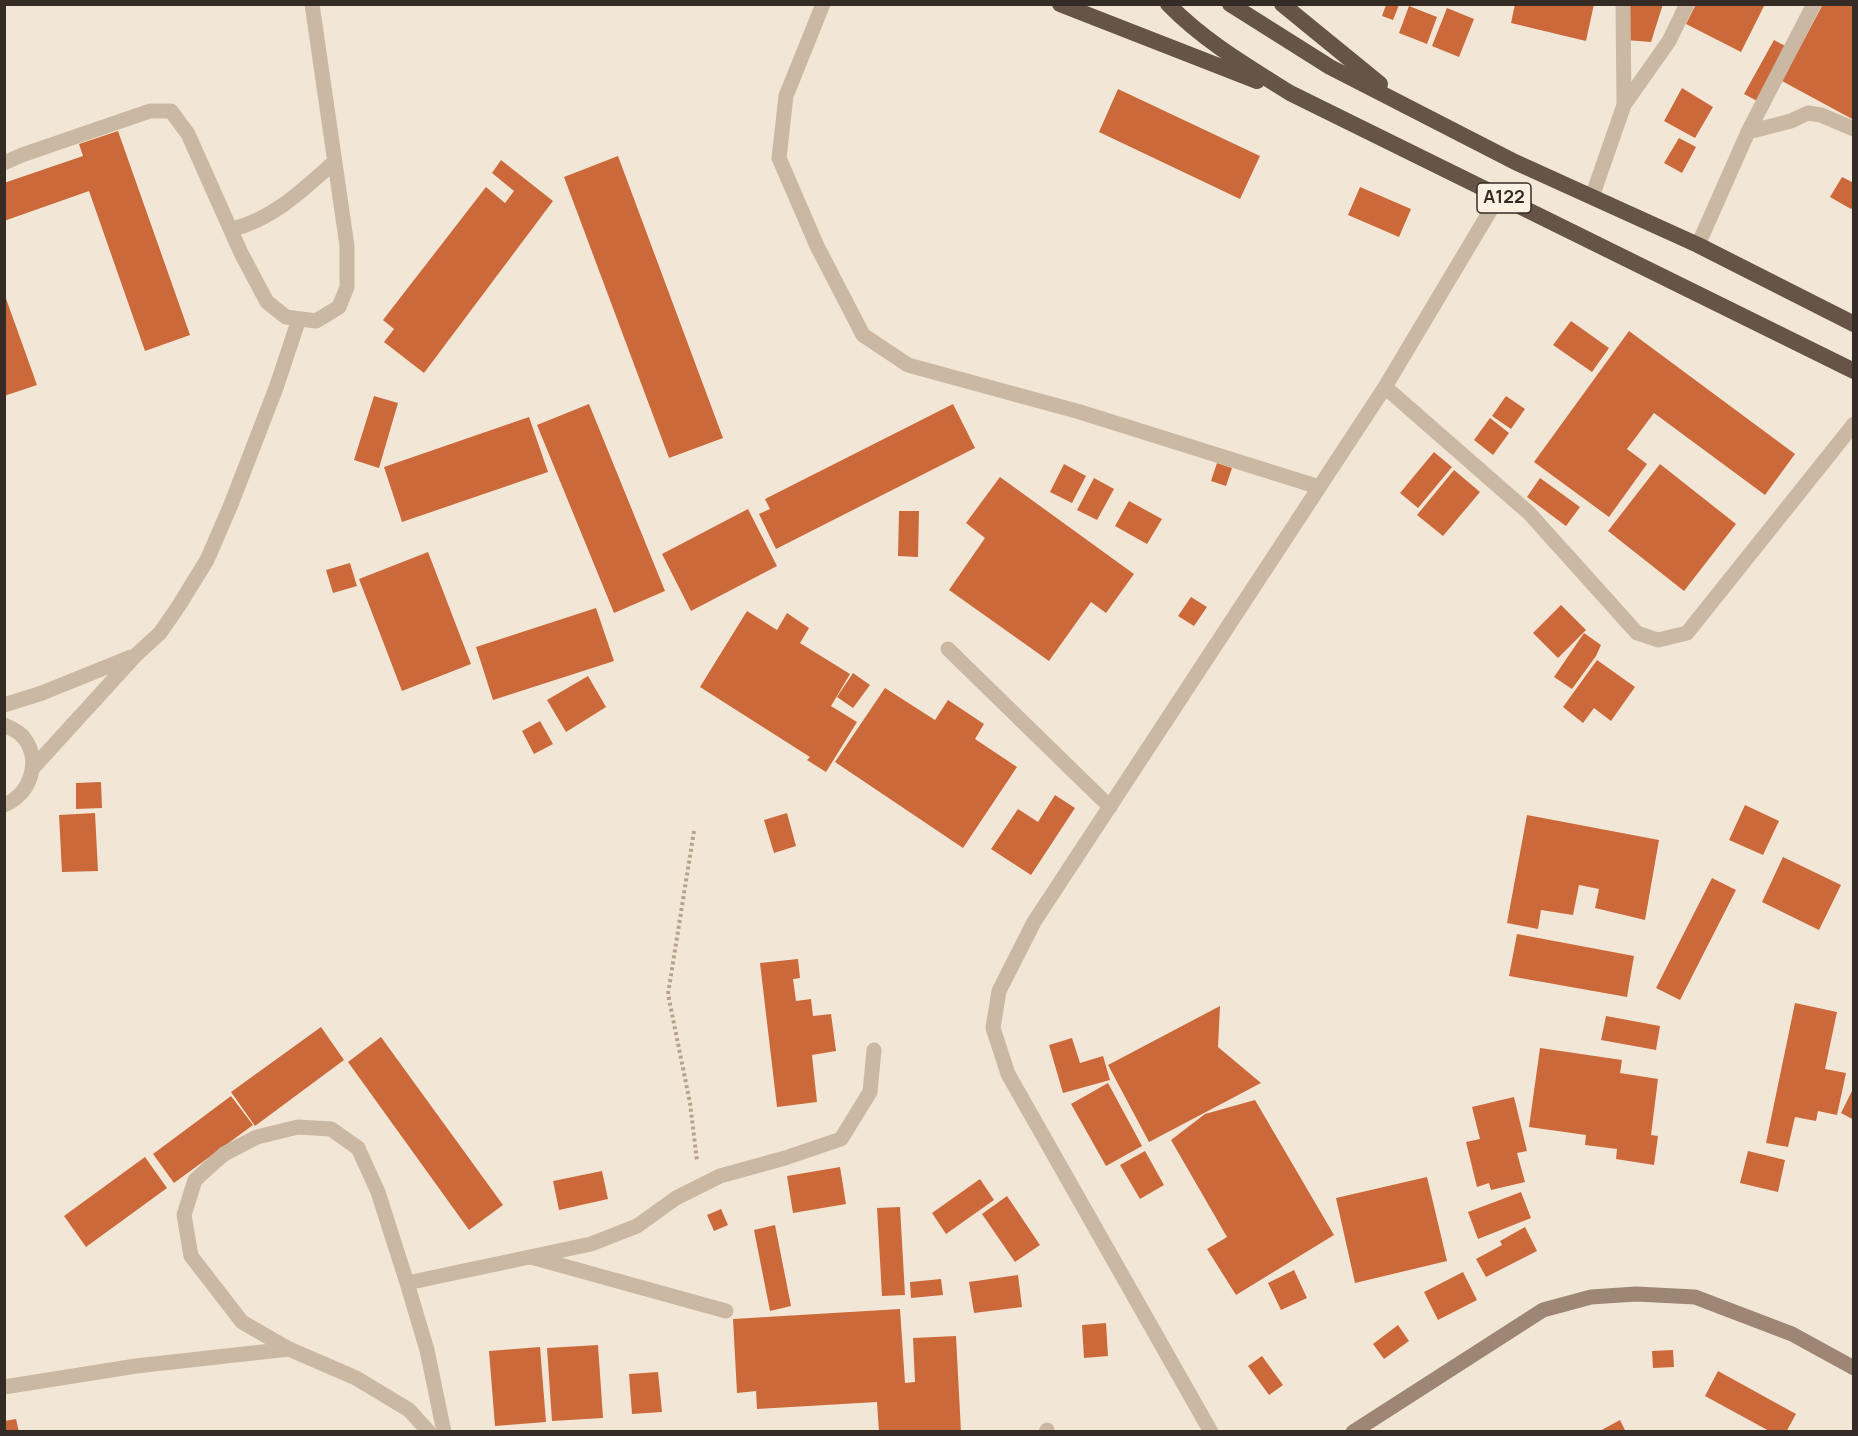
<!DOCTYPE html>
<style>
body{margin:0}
#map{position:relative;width:1858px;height:1436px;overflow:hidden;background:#f2e7d7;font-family:Manrope,sans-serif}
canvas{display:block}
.frame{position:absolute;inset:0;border:6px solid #352b25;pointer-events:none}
</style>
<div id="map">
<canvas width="1858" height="1436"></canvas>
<div class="frame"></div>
</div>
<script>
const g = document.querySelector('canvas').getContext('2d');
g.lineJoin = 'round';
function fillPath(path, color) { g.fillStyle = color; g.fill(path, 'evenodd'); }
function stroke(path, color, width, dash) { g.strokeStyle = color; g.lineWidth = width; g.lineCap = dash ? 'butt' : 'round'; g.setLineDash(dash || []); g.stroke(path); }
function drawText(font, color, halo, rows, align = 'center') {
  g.font = font + ' Manrope,sans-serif'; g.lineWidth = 6; g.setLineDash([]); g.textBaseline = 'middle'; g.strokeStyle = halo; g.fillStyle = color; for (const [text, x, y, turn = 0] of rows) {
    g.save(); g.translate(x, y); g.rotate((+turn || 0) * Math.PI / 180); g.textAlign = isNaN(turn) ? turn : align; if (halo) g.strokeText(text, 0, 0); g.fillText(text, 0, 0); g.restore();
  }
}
fillPath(new Path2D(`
 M1515,4H1594L1586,41L1511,23Z
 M1626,4H1663L1651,42L1626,40Z
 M1696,4H1765L1741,52L1686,24Z
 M1823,4H1854V120L1782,81Z
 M1386,5H1399L1393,20L1382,16Z
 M1409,6L1437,17L1427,44L1399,33Z
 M1447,8L1474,19L1459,57L1432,46Z
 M1774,40L1789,48L1759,102L1744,94Z
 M1682,88L1713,107L1695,138L1664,121Z
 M1118,89L1260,156L1240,199L1099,132Z
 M118,131L190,335L145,351L89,191L4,221V183L83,156L79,144Z
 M1679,138L1696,147L1682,173L1664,163Z
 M618,156L723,438L669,458L564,177Z
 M501,160L553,201L424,373L384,342L394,329L383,320L486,187L505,203L514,191L492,173Z
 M1842,177L1854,183V206L1851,209L1830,197Z
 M1360,187L1411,209L1399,237L1348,215Z
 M4,293L37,385L4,396Z
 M1571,321L1609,348L1592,372L1553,345Z
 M1629,331L1795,454L1765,495L1654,413L1627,449L1647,464L1609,517L1534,462Z
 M374,396L398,403L379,468L354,460Z
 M1506,396L1525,409L1511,429L1492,416Z
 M589,404L665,591L614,613L537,425Z
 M953,404L975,448L776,549L759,514L770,509L765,499Z
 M529,417L548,472L402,522L384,467Z
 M1490,418L1509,433L1493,455L1474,440Z
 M1434,452L1452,467L1418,508L1400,493Z
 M1217,463L1232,468L1226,486L1211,481Z
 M1064,464L1086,476L1072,503L1050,492Z
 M1660,464L1736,524L1684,591L1608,531Z
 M1454,470L1480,492L1443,536L1417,515Z
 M1000,477L1134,574L1106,613L1091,602L1049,661L949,590L985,538L966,523Z
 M1094,478L1114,489L1097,520L1077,510Z
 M1540,478L1580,507L1566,526L1527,497Z
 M1129,501L1162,519L1147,544L1115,526Z
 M748,509L777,566L691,611L662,554Z
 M899,511H919L918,557L898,556Z
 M428,552L471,664L402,691L359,579Z
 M350,563L357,586L333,593L326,570Z
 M1191,597L1207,607L1194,626L1178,616Z
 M1561,605L1586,630L1558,658L1533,633Z
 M596,608L614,661L493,700L476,647Z
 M747,611L777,630L787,613L809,628L800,643L850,674L831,706L857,722L826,772L807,760L810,757L700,687Z
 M1584,633L1601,645L1596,656L1572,689L1554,677Z
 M1597,660L1635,687L1611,721L1594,708L1583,723L1563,707Z
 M853,673L870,685L853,708L837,697Z
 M588,676L606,707L566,732L547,700Z
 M885,688L935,720L948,700L984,724L975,739L1017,767L963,848L835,762Z
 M540,721L553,744L534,754L522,731Z
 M101,782L102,808L76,809V783Z
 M1055,795L1075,808L1031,875L991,849L1018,809L1038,822Z
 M1745,805L1779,821L1763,855L1729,840Z
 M95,813L98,871L62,872L59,815Z
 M787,813L796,846L774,853L764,820Z
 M1527,815L1659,840L1645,920L1595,908L1599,889L1579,885L1573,915L1541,910L1538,929L1507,923Z
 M1783,857L1841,885L1819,930L1762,902Z
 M1712,878L1736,890L1680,1000L1656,988Z
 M1517,934L1634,956L1627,997L1509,976Z
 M798,959L800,978L793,979L796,1001L811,999L813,1016L831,1014L836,1051L812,1055L817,1102L777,1107L760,963Z
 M1795,1003L1837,1012L1825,1069L1846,1073L1837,1115L1818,1111L1816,1121L1795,1117L1788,1147L1766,1143Z
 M1220,1006L1218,1047L1261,1083L1149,1142L1108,1065Z
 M1606,1016L1660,1026L1656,1050L1601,1040Z
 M321,1027L344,1060L255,1126L231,1092Z
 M381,1037L503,1205L469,1230L348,1062Z
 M1072,1038L1080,1063L1103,1056L1110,1080L1063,1093L1049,1045Z
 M1540,1048L1622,1060L1620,1073L1658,1079L1651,1135L1658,1136L1654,1165L1616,1159L1617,1149L1585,1145L1586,1135L1529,1127Z
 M1108,1083L1142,1146L1106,1166L1071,1104Z
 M1854,1087V1120L1841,1113Z
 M231,1096L253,1125L174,1183L153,1154Z
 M1514,1097L1527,1151L1517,1153L1525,1182L1491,1190L1489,1183L1477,1187L1466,1142L1480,1139L1472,1107Z
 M1255,1100L1334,1235L1236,1295L1207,1249L1227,1237L1171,1140L1205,1114Z
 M1145,1151L1164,1185L1140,1199L1120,1165Z
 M1748,1151L1785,1160L1778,1192L1740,1183Z
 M145,1157L167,1188L86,1247L64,1216Z
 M840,1167L846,1204L793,1213L787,1176Z
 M602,1171L608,1199L559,1210L553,1181Z
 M1427,1177L1447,1261L1355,1283L1336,1198Z
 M980,1179L994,1200L946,1234L932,1213Z
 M1521,1192L1531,1218L1478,1239L1468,1212Z
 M1007,1196L1040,1245L1015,1262L982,1214Z
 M900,1207L905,1295L882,1296L877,1208Z
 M721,1209L728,1225L714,1231L707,1215Z
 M775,1225L791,1306L770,1311L754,1230Z
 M1525,1227L1537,1251L1486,1277L1476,1259L1502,1245L1500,1241Z
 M1294,1270L1307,1298L1281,1310L1268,1283Z
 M1463,1272L1477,1300L1438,1320L1424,1292Z
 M1018,1275L1022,1307L974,1313L969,1282Z
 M941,1279L943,1295L911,1298L910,1282Z
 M900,1309L905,1383L915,1382L913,1338L956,1336L961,1432H879L877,1402L757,1409L756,1391L737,1393L733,1319Z
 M1106,1323L1108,1356L1084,1358L1082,1325Z
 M1398,1325L1409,1341L1384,1359L1373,1344Z
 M598,1345L603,1418L552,1421L547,1348Z
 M540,1347L546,1422L495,1426L489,1351Z
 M1673,1350L1674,1367L1653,1368L1652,1351Z
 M1262,1356L1283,1385L1269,1395L1248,1366Z
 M1718,1371L1796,1414L1786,1432H1771L1705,1396Z
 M658,1372L662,1412L632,1414L629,1374Z
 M16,1419L19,1432H4V1421Z
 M1620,1420L1626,1432H1598Z`), '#cc693b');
stroke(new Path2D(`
 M694,831L668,994L690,1103L697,1161`), '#b6a28d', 4, [3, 3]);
stroke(new Path2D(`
 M823,4L786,96L779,158L817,246L863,335L908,365L1080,412L1319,487
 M1748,132L1814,4
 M4,163L22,155L150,111H171L188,134L241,253L267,302L286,317L316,321L339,307L347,287V246L312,4
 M232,229C272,220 304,189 333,163
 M1698,245L1748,132L1791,121L1808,113L1821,115L1854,129
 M948,649L1110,807
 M4,705L42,693L131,657
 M4,725C11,728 20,732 24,738C42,761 30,795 4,805
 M32,769L136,655L160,633L178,607L207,560L230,507L276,388L299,319
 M531,1257L726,1311
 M407,1283L591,1244L637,1226L676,1198L720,1176L785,1158L841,1139L870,1092L874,1050
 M4,1387L136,1366L289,1349
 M429,1432L409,1410L356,1378L289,1349L242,1322L191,1256L184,1215L195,1180L224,1154L257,1137L298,1127L331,1129L358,1148L378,1192L407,1283L427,1350L444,1432
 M1046,1432L1047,1430`), '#cab8a3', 15);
stroke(new Path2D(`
 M1623,4L1624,105
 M1592,197L1624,105L1669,41L1687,4
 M1385,387L1529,513L1637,633L1658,640L1687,633L1854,424
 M1211,1432L1008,1074L993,1028L999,991L1034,922L1385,387L1499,196`), '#cab8a3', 15);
stroke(new Path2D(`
 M1353,1432L1543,1310L1591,1297L1636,1294L1695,1297L1792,1334L1854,1368`), '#9e8674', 15);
stroke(new Path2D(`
 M1060,4L1257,81
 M1168,4C1204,41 1247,66 1290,93L1854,371
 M1230,4L1330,67L1515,162L1698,245L1854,324
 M1282,4L1380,84`), '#675448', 16);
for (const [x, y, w] of [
 [1504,198,54]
]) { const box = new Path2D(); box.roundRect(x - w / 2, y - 15, w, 30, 4.5); g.fillStyle = '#faf1e3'; g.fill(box); stroke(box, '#352b25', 1.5); }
drawText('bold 18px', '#352b25', null, [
 ["A122",1504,198]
]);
</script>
